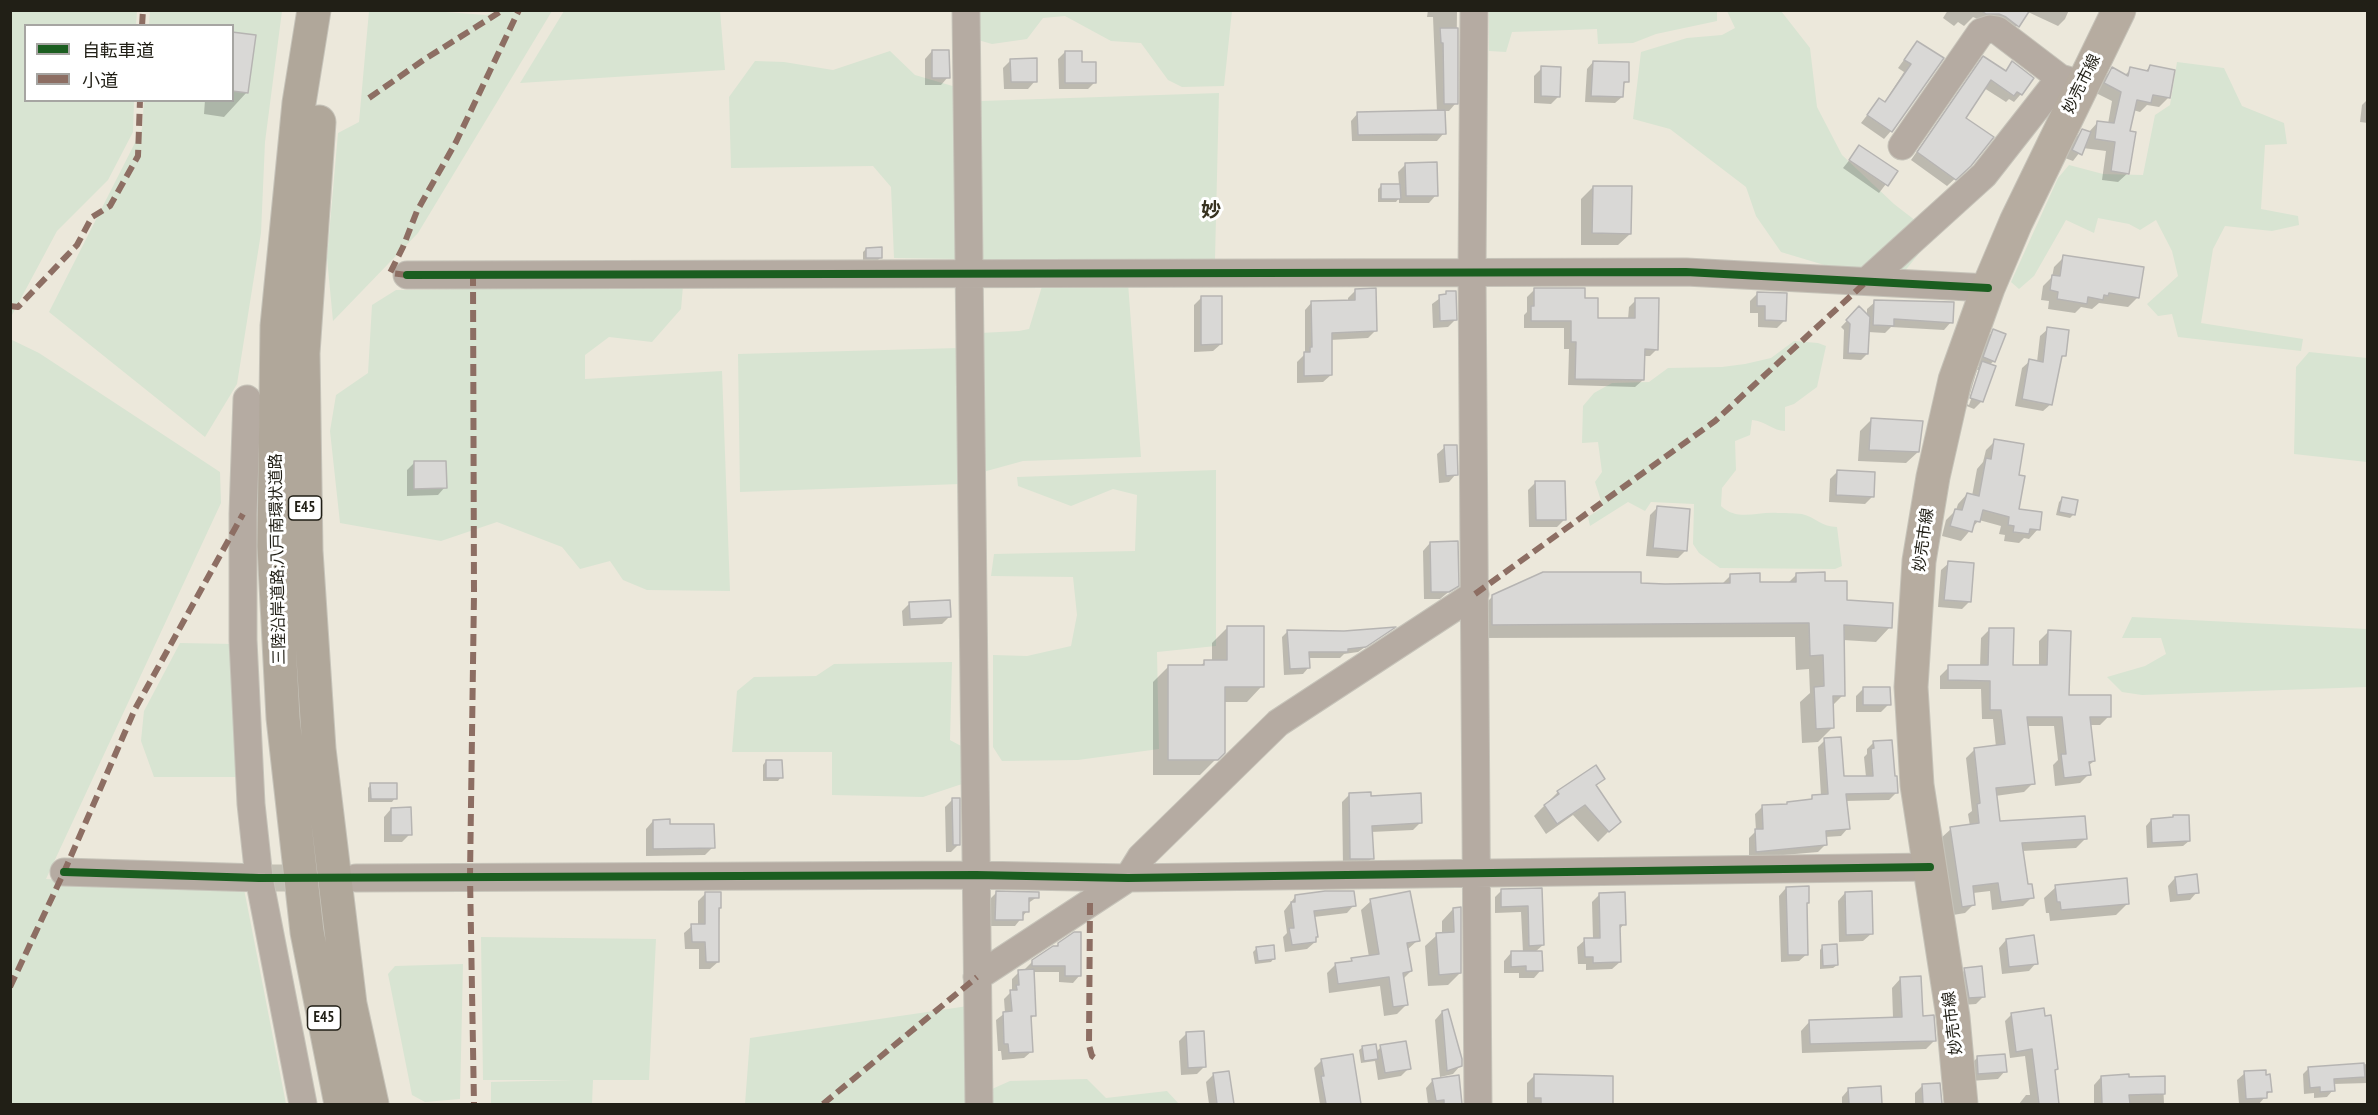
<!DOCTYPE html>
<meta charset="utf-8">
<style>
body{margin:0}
#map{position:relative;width:2378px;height:1115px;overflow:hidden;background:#ece8db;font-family:"PT Sans Narrow","Noto Sans JP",sans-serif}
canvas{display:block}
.frame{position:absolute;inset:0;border:12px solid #211f16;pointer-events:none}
.legend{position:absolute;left:24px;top:24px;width:210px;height:78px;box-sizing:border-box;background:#fff;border:2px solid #a6a5a2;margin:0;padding:8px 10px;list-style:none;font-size:18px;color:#211f16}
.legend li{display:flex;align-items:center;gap:12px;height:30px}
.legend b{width:30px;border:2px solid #a6a5a2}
</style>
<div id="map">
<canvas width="2378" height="1115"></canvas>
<div class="frame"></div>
<ul class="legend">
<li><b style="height:8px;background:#1b5e20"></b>自転車道</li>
<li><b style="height:8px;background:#8d6e63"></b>小道</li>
</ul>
</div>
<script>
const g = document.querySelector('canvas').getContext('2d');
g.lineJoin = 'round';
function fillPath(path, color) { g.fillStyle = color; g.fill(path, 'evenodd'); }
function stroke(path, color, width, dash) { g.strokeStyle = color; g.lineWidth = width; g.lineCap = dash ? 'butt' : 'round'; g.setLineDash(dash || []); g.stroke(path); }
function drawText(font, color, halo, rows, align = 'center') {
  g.font = font + ' "PT Sans Narrow","Noto Sans JP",sans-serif'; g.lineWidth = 6; g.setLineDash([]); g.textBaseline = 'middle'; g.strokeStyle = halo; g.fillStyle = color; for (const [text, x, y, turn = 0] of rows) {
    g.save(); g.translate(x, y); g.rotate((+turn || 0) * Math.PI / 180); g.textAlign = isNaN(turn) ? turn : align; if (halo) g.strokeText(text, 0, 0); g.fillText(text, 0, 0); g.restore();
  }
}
fillPath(new Path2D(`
 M11,10L137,11L136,25L26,26V100L134,101L133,132L108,180L57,231L11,317Z
 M150,11H282L265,142L261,233L237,384L205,437L49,312L142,129L144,101L232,100V26L149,25Z
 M432,11L486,15L499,11H552L418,233L333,321L327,258L338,133L359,122L369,11Z
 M564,11H720L725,70L520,83Z
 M978,11H1232L1224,86L1182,87L1168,80L1141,43L1111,41L1065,16L1043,18L1027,39L992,44L978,40Z
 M1717,11V21L1656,34L1633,43L1598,44L1597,29L1512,32L1506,52L1489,51V11Z
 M1727,11H1781L1810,48L1817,107L1842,155L1894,204L1934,235L1904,272L1831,267L1781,252L1756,216L1746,187L1670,129L1633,119L1641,52L1687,38L1722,35L1735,28Z
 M890,51L915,75L956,87L957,259L894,258L891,187L873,166L731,168L729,97L755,61L784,62L833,70Z
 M2177,62L2224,68L2242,106L2284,123L2287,144L2265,145L2261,209L2298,216L2299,225L2272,231L2225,226L2213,249L2201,323L2303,339L2301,351L2178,337L2172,314L2158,316L2147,304L2178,276L2172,251L2156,220L2140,230L2129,224L2098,218L2094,233L2066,220L2034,276L2019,289L2011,282L2058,178L2069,165L2103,174L2143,175L2155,115L2170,105Z
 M1219,93L1215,259L980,264L981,101Z
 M1043,283H1128L1141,457L1023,461L983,472L980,333L1019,331L1029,329Z
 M683,286L681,309L652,342L609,337L585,355V379L722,371L730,591L647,590L623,580L610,561L580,569L562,547L497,522L441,541L340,523L330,431L336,395L368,373L372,305L396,290Z
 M10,339L39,353L220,472L221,503L46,879L244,889L286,1104H11Z
 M1794,341L1818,343L1826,346L1817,387L1794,404L1785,407V431C1773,431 1766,421 1752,420L1750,435L1735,441L1736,470L1722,488L1721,506C1738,522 1758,511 1778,513C1786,513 1794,513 1802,514C1815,517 1822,527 1837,527L1842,566L1835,569L1720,568L1699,553L1693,544L1694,504L1651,502L1645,511L1628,502L1590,526L1588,517L1603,507L1595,482L1602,472L1598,442L1582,443L1583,406L1594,393L1612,383L1649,382L1668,368L1722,367L1745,364L1771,358Z
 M958,348L960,484L740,492L738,354Z
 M2309,352L2367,358V462L2294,454L2296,367Z
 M1216,470V646L1157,652L1159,749L1078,760L1002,761L993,747V655L1027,656L1071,646L1077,615L1073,577L991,576L994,554L1135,551L1137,495L1113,489L1071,506L1018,486L1017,477Z
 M2132,617L2367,629V687L2142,695L2122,692L2107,677L2145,666L2166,654L2161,638H2122Z
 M180,643L234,644L232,702L237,777H154L141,741L144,711Z
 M952,662L950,740L961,746L962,784L923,797L832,795V752H732L737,691L754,677L816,676L834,664Z
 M481,937L656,939L649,1080H593L592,1104H491V1082L573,1080H483Z
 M463,964L460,1099L425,1102L412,1095L388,974L395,966Z
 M968,1006L970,1104H745L750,1038Z
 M1087,1079L1106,1098L1167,1091L1179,1104H993L992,1089L1010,1081Z`), '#d8e4d2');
fillPath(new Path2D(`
 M1428,10H1457L1456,103L1449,111H1444V133L1437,141H1352L1351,121L1358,113L1437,112L1433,17H1427Z
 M1948,10H2069L2065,19L2058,26L2028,12L2011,33L1973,17L1964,26L1958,22L1954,26L1943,18Z
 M232,33L247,92L224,117L204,114L205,100H232Z
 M1917,42L1891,131L1884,139L1861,123L1879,100L1884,103L1904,72L1898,68Z
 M932,51L948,77L941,85H925V59Z
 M1065,52L1080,64L1095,82L1088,89H1059L1058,59Z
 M1983,58L2004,72L2012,63L2021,94L2014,102L2009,99L2006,102L1984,88L1964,119L1961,173L1947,186L1911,160L1976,66Z
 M1011,60L1035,81L1028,89H1004L1003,68Z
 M1593,62L1627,81L1622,86V97L1615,103L1585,102L1587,69Z
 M2150,66L2168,98L2159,107L2147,105L2140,112L2133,110L2128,132V173L2118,182L2102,180L2106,151L2083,148L2073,161L2065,158L2075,138L2083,130L2088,133L2098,122L2108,124L2112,101L2096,93L2103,79L2112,69L2124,76L2131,69L2145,72Z
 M1542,68L1559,96L1551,104L1534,103V76Z
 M2368,99V123L2360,122L2362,105Z
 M1860,147L1896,171L1879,193L1843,168Z
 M1406,164L1436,195L1429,203H1399V198L1396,202H1378V189L1381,186L1399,185L1398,172Z
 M1593,187L1630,234L1618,245H1581V199Z
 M866,249L880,258L877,261H863V252Z
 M2064,257L2138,297L2128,307L2099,303L2092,309L2081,307L2075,313L2048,309L2049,301L2041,300L2043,286L2052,277L2054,267Z
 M1356,290L1375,331L1368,338L1330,340L1331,375L1323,382L1297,383V362L1305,354V310L1312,302H1348V298Z
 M1534,290L1584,299L1596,319H1628L1629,307L1636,300L1657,349L1650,356H1643V380L1635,387L1568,385L1569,349H1564V328H1524V315L1527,312V297Z
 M1447,293L1455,320L1448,327L1433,328L1432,304Z
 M1758,293L1785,320L1777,328L1758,327V313H1750V301Z
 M1201,298L1221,344L1213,351L1194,352V305Z
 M1875,302L1951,322L1944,330L1891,327L1885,333L1868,332L1867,354L1861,360L1843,359L1844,330L1841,327L1859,308L1867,315V309Z
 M2048,329L2064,355L2059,360L2051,404L2043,411L2015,406L2022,368L2030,361L2037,362L2040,336Z
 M1994,331V361L1989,365L1994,367L1981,402L1974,409L1964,405L1975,370L1979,366L1977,365L1986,338ZM1977,370H1981L1969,405L1967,404Z
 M1872,419L1918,452L1906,463L1858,461L1860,431Z
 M1995,441L2017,476V510L2038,529L2029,539L2024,538L2019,543L2004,541L2005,535L1999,534L2001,526L1979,520L1961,541L1942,536L1946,520L1956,510L1958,504L1967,494L1972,496L1977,469L1983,462L1986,450Z
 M1445,447L1456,474L1449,482L1439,483L1437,454Z
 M414,463L445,487L438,495L407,496V470Z
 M1838,471L1872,497L1865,504L1829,502L1830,479Z
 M1535,483L1565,519L1557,527H1529L1528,490Z
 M2062,499L2074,514L2070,518L2056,515L2059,502Z
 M1657,508L1685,551L1678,558L1646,556L1650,515Z
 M1430,543L1457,585L1440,599H1424L1423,551Z
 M1949,563L1969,602L1962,609L1938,607L1941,570Z
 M1797,574L1823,583L1846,601L1890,627L1876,642L1843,640V695L1831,707L1832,728L1818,742L1802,743L1800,702L1810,693L1809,669L1796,670L1795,637L1478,638V611L1493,596L1640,585L1722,584L1731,575L1759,584L1788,583Z
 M910,603L949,617L942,624L903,626L902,611Z
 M1228,627L1262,686L1247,702H1223V752L1200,775H1153V682L1169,666H1200L1205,662H1212V643Z
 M1392,629L1358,652L1344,654L1340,658H1308L1309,667L1303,674L1284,675L1282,637L1288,631H1374Z
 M1990,629L2011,666L2039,667V641L2048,632L2068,697L2109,716L2100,725H2090L2094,761L2088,766L2089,774L2080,783L2055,786L2053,765L2058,760L2054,726H2026L2033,783L2024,792L1995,796L1998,823L2085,839L2076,848L2022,851L2027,886L2032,897L2023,906L1992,910L1990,891L1973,893L1974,904L1965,913L1953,915L1941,838L1951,829L1970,826L1968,814L1972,811L1966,758L1975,749L1996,747L1993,719H1982L1981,689H1940V676L1949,667H1980L1981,638Z
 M1863,689L1889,704L1881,712H1856V696Z
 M1825,740L1843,778L1866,777L1864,757L1867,754V749L1874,742L1896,793L1889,800L1845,801L1848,828L1841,836L1825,837L1826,844L1818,852L1749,858V838L1756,831L1755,814L1762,807L1785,806L1788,803L1808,801L1813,797L1821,796L1818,747Z
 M766,761L781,777L778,781H763V765Z
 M1603,778L1596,786L1619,821L1598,842L1573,815L1546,834L1534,816L1558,792Z
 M371,784L395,798L392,802H368V788Z
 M1349,795L1370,798L1421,822L1413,830L1371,832L1372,858L1364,866H1343L1342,802Z
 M953,799L959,844L951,852H946L945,807Z
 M391,809L410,834L402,842H384V817Z
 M2151,820L2189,841L2183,846L2147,848L2146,826Z
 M653,821L668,826L713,847L705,855L646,856V829Z
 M2175,878L2197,892L2190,900L2170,902L2168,886Z
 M2056,887L2128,903L2116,915L2050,921L2049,913H2046L2044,898Z
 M1786,888L1808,902L1805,905L1807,954L1799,961L1781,962L1779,896Z
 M1502,890H1541L1543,945L1535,952L1541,970L1534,978H1519V973H1504V961L1511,953H1523L1521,912L1495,913V897Z
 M720,893L718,962L710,969H699V949H685L684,933L692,926H698V901L705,894Z
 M996,893L1037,897L1027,904V911L1015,926H989V900Z
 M1845,893L1871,934L1863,941L1839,942L1838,901Z
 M1600,894L1624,924L1619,930L1620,962L1612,969L1586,970V964H1578L1577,947L1585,940L1593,939L1592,902Z
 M1295,897L1354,905L1347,913L1314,917L1315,942L1307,949L1285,952L1283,937L1287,933L1284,911Z
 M1371,901L1418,940L1407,950L1411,971L1403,979L1406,1005L1397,1014L1384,1016L1380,986L1329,993L1327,973L1336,964L1369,957L1361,910Z
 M1453,909L1460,973L1448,985L1428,986L1425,946L1437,935L1442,934V921Z
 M2006,940L2036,963L2029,971L2002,974L1999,948Z
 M1059,944L1080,975L1073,983L1059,982V972H1033L1034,1015L1030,1020L1032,1051L1024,1058L1002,1060L1001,1051H998L996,1020L1005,1013L1004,999L1012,991V979L1019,972L1025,971V969L1033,961Z
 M1823,946L1837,965L1833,968L1820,969V950Z
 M1256,949L1274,958L1271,962L1255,964L1253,952Z
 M1965,970L1984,996L1976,1004L1962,1005L1958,977Z
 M1901,978L1935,1040L1926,1049L1802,1053L1801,1031L1810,1021L1893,1018L1892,988Z
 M1442,1012L1460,1066L1453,1074L1440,1077L1435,1020Z
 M2012,1014L2057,1069L2053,1072L2058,1104H2019L2026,1095H2030L2025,1056L2010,1058L2005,1021Z
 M1186,1034L1205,1066L1197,1074L1181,1075L1179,1041Z
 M1363,1047L1376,1052L1381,1047L1409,1068L1401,1076L1378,1080L1375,1061L1361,1063L1359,1050Z
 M1977,1058L2005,1071L1998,1079L1971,1081L1970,1065Z
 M1322,1060L1350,1100L1320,1104L1314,1068Z
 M2368,1064V1083L2333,1084V1090L2327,1097L2314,1098V1093L2304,1094L2303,1074L2309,1068Z
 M1228,1072L1232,1104H1209L1206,1082L1214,1074Z
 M2245,1073L2270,1091L2259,1104H2239L2237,1080Z
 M1535,1075L1611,1078V1104H1527V1083Z
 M2101,1077L2163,1078L2164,1104H2094V1085Z
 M1433,1080L1461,1103L1428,1104L1426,1088Z
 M1939,1085L1942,1104H1915V1093L1922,1086Z
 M1879,1088L1880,1104H1842V1097L1849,1089Z`), '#0003');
const building = new Path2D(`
 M1980,10H2030L2019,27L2006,17L1999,14H1986Z
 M1440,28H1458V104H1444L1443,43H1441Z
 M232,32L256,35L248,93L232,91Z
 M1917,41L1944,58L1892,132L1867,115L1879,98L1885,102L1911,64L1904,60Z
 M932,50H949L950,78H932Z
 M1065,51H1082V62H1096V83H1065Z
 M1983,56L2006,71L2012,61L2034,78L2022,95L2017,92L2014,96L1991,80L1966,118L1994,137L1971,166L1956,180L1917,152Z
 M1037,58V82H1011L1010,59Z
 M1593,61L1629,62V82H1624L1623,97L1591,96Z
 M2150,65L2175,70L2170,98L2153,95L2151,103L2137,100L2130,131L2136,132L2129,174L2111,171L2115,142L2095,139L2097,121L2114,123L2121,92L2104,83L2112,67L2128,76L2130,67L2148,71Z
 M1541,66L1561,67L1560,97L1541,96Z
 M1445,110L1446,134L1358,135L1357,112Z
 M2082,129L2091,132L2082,155L2072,150Z
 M1859,145L1898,171L1888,186L1849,160Z
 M1437,162L1438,196H1406L1405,163Z
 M1381,184H1400L1401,199H1381Z
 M1593,186H1632L1631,234L1592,233Z
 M882,247V258H866V248Z
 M2063,255L2144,267L2139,298L2109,293L2108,296L2104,295L2103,300L2088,297L2087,304L2057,299L2058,292L2050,290L2052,275L2060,276Z
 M1376,288L1377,331L1332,333V375L1304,376V352H1310V347H1312L1311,301L1355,300V289Z
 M1534,288H1585V298H1598V318H1635V298H1659L1658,350L1645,349L1644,380L1575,379L1576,342H1571V321H1531V306H1534Z
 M1446,291H1456L1457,320L1440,321L1439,295L1446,294Z
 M1757,292L1787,293L1786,321L1765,320V306H1757Z
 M1201,296H1222V344L1201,345Z
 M1874,300L1954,302L1953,323L1894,319V326L1873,325Z
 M1859,306L1870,317L1868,354L1848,353L1850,324L1846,320Z
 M2047,327L2069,330L2066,356H2062L2052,405L2022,399L2029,359L2043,362Z
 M1993,329L2006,334L1995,362L1983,357Z
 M1982,361L1996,366L1983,402L1970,398Z
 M1871,418L1923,421L1919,452L1869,450Z
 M1994,439L2024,444L2019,475L2025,476L2019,509L2042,512L2040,530L2030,529L2029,534L2013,532L2014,526L2008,525L2009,517L1983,510L1980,522L1975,521L1972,532L1950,526L1955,509L1962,510L1967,493L1979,496L1986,458L1991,459Z
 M1444,445H1457L1458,475L1446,476Z
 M414,461H446L447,488L414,489Z
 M1837,470L1875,472L1874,497L1836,495Z
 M1535,481H1565L1566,520H1536Z
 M2062,497L2078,500L2075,515L2059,512Z
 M1657,506L1690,509L1687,551L1653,548Z
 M1458,541L1459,586L1449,592H1431L1430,542Z
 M1948,561L1974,563L1971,602L1944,600Z
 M1543,572H1641V583L1665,584L1730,583V574L1760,573V582H1796V573L1825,572V581H1847V600L1893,603L1892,628L1844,625L1845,696H1833L1834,728L1816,729L1814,687L1824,686L1823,655L1810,656L1809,623L1492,625V595Z
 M950,600L951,617L910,619L909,602Z
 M1227,626H1264V687H1225V753L1218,760H1168V665H1204V660H1227Z
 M1396,627L1366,647L1348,649V652H1309L1310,668L1290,669L1287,630L1344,631Z
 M1989,628H2014L2013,665H2047L2048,630L2071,631L2069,695H2111V717H2090L2095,761L2089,762L2091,775L2064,778L2061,754H2066L2062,717H2027L2035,784L1996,788L2000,821L2085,816L2087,839L2022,843L2028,884H2032L2034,898L2001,902L1998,883L1973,886L1975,905L1962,907L1950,827L1979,823L1977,804L1980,803L1974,748L2005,744L2001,710H1990V681L1948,680V665H1988Z
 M1863,687H1890L1891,705H1863Z
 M1841,737L1844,776H1873L1871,749L1874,748L1873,741L1892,740L1895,776H1897L1898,793L1846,794L1850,829L1826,831L1827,845L1756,852L1755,829H1763L1762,805L1787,804V802L1812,799V795L1828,794L1824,738Z
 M766,760H782L783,778H766Z
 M1596,765L1605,779L1596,785L1621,822L1609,832L1585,805L1557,824L1544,805L1559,794L1557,791Z
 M370,783H397V799H371Z
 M1371,792V796L1421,793L1422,823L1372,826L1374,859H1350L1349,793Z
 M952,798H960V845H953Z
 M411,807L412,835H391V808Z
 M2173,815H2189L2190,841L2152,843L2151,819L2173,817Z
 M670,819V824H714L715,848L653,849V820Z
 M2197,874L2199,893L2177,895L2175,877Z
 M2127,878L2129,904L2061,910L2060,902H2057L2055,885Z
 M1809,886V903H1807L1808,955H1788L1786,887Z
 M1542,888L1544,945L1529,946L1528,906L1501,907V889Z
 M996,891L1039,892V898H1029V912H1023V920H995Z
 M1325,891H1354L1356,906L1314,911L1318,937H1316V942L1292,945L1289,928H1294L1291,902H1295V895Z
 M1410,891L1420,941L1407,943L1412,971L1403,973L1408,1005L1393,1007L1389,977L1338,984L1335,963L1352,961L1351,958L1379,954L1370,899Z
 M1872,891L1873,934L1846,935L1845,892Z
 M705,892H721V908H719V962H706L705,942H692L691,924H705Z
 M1625,892L1626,925H1620L1621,962L1593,963V957H1585L1584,938H1600L1599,893Z
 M1461,907V973L1439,975L1436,933L1454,932L1453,908Z
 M1074,932H1081V976H1065V966H1032V960L1053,946H1058V943Z
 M2034,935L2038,964L2009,967L2006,939Z
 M1837,944L1838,965L1823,966L1822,945Z
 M1274,945L1275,959L1258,961L1256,947Z
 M1511,951H1542L1543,971H1526V966L1511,967Z
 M1982,966L1985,997L1969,998L1964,968Z
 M1034,969L1036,1016H1031L1033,1052L1009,1053L1008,1044H1004L1003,1012L1012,1011L1010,990H1017L1016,985H1019L1018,970Z
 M1921,976L1923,1016L1934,1015L1936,1041L1810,1044L1809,1020L1902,1017L1900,977Z
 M2044,1008L2045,1016L2051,1015L2058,1069L2055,1070L2059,1104H2039L2032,1049L2016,1052L2011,1013Z
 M1448,1009L1462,1059V1066L1447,1071L1442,1011Z
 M1204,1031L1206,1067L1188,1068L1186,1032Z
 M1406,1041L1411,1069L1385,1073L1380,1045Z
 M1376,1044L1378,1059L1364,1061L1362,1046Z
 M1353,1054L1361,1104H1326L1321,1076H1324L1321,1059Z
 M2005,1054L2007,1072L1978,1074L1977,1056Z
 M2364,1063L2365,1077L2334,1079L2335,1091L2320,1092V1087L2310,1088L2308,1067Z
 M2266,1070V1075L2270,1074L2272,1092H2267V1098L2246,1099L2244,1071Z
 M1229,1071L1234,1104H1217L1213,1073Z
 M1534,1074L1613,1076V1104H1541V1098H1534Z
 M2129,1074V1077L2165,1076V1094L2129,1095L2130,1104H2102L2101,1076Z
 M1459,1075L1462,1104H1444V1100L1436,1101L1432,1079Z
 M1940,1083L1942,1104H1923L1922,1084Z
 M1881,1086L1882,1104H1849L1848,1088Z`);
fillPath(building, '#d9d8d6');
stroke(building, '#b6b4b2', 1.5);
stroke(new Path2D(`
 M259,878H322`), '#c3c0b4', 27, [27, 14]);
const minor = new Path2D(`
 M966,10L979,1104
 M1474,10L1472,272L1478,1104
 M1902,146L1981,32L1990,29L1997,30L2060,78
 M407,275L1686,272L1988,288
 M1867,281L1984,175L2060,78L2081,84
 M247,399L243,514V640L251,804L259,878L303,1104
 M64,872L259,878
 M356,878L976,875L1128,878L1930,867
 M977,977L1128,878L1141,857L1278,723L1475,594`);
const major = new Path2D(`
 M1961,1104L1953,1017L1917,785L1911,687L1919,561L1933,477L1955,380L1988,288L2016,222L2119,10`);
const highway = new Path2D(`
 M314,10L299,103L277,326L274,546L283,718L307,932L341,1104
 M319,122L303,353L306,551L319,749L350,1004L372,1104`);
stroke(minor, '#c6c3b9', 29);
stroke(major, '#c6c3b9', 35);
stroke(highway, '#c6c3b9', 35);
stroke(minor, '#b5aba2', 27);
stroke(major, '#b6aca0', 33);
stroke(highway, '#b0a79a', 33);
stroke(new Path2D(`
 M142,26L143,10
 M369,98L425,59L503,10
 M473,274L474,594L470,876L474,1104
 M407,275L390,273L403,247L417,211L456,142L519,10
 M10,306L18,307L77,245L92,217L110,206L138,156L140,100
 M1475,594L1715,421L1867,281
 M1090,903L1089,1045L1092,1056L1098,1060
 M10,987L64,872L135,709L243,514
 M823,1104L977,977`), '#8d6e63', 6, [12, 6]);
stroke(new Path2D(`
 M407,275L1686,272L1988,288
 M64,872L259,878L976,875L1128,878L1930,867`), '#1b5e20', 8);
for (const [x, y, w] of [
 [305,508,33],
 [324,1018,33]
]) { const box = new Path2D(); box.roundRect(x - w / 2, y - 12, w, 24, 4.5); g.fillStyle = '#fff'; g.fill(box); stroke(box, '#211f16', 1.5); }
drawText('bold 15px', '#211f16', null, [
 ["E45",305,508],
 ["E45",324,1018]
]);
drawText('16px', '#211f16', '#fff', [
 ["妙売市線",2082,84,-64],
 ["妙売市線",1924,540,-82],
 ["三陸沿岸道路;八戸南環状道路",278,559,-91],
 ["妙売市線",1953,1023,-97]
]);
drawText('bold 20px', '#383321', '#fff', [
 ["妙",1211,211]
]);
</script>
